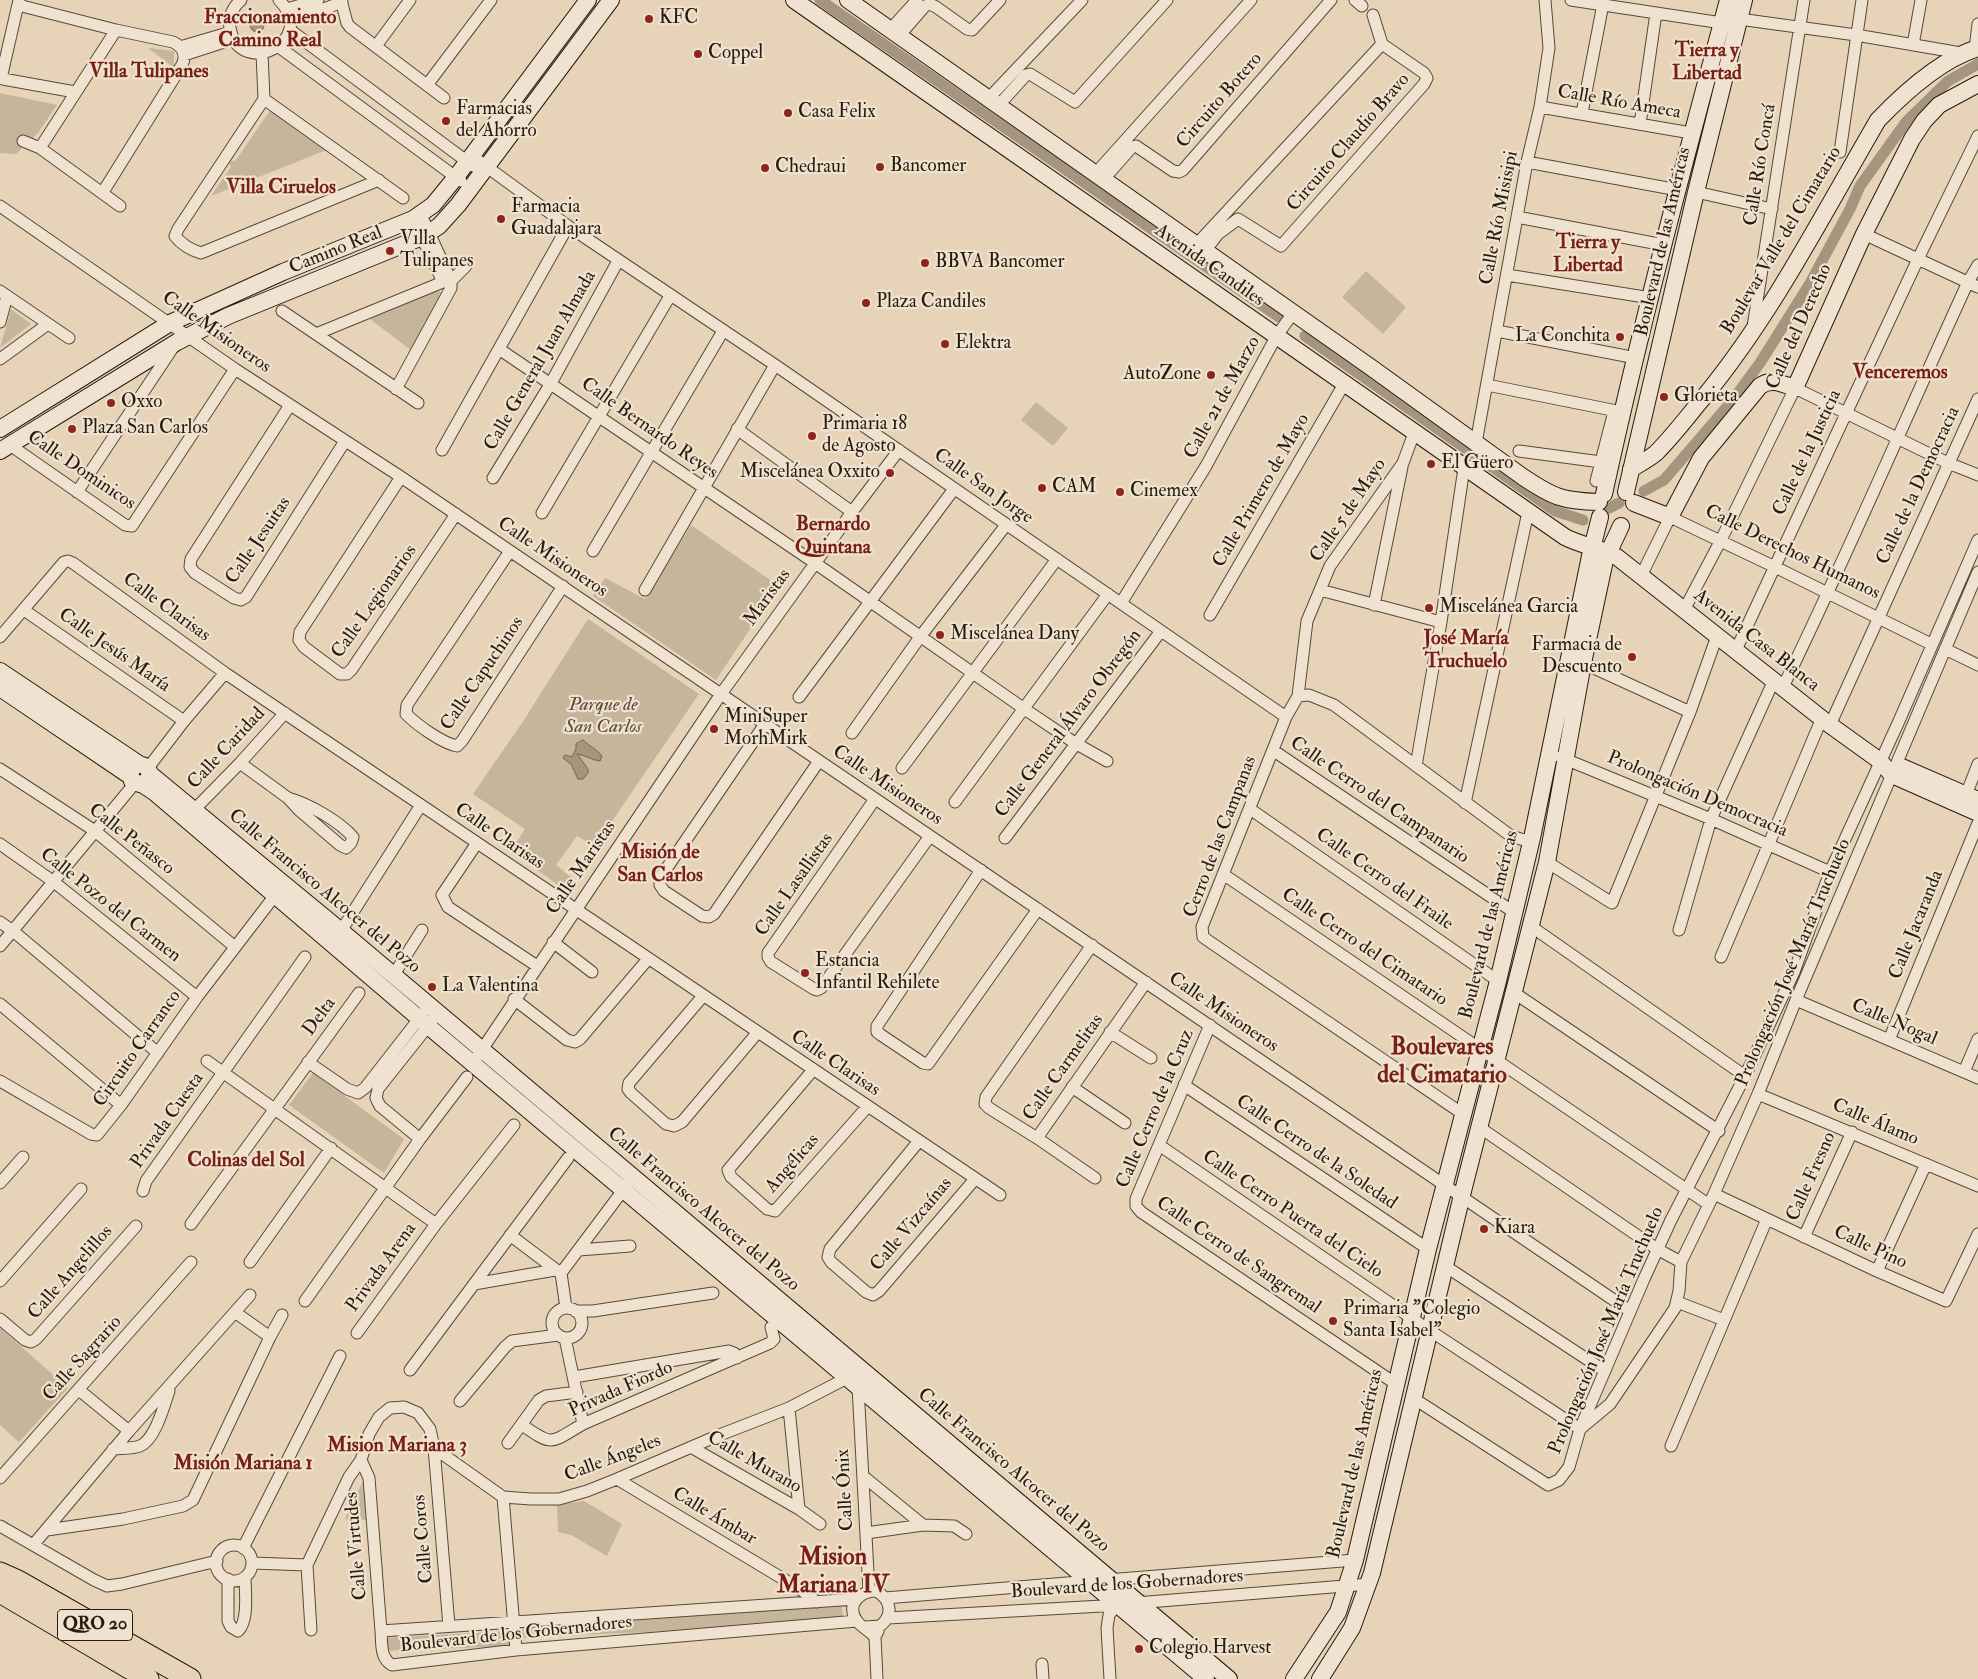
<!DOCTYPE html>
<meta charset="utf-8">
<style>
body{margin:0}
canvas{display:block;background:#e6d3b8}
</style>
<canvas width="1978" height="1679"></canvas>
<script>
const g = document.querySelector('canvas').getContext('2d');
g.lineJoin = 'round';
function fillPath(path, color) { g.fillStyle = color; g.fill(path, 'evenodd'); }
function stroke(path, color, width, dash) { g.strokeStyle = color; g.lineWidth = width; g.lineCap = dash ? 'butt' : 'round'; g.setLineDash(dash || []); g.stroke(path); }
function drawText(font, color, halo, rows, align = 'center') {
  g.font = font + ' "IM FELL Double Pica",serif'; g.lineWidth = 4.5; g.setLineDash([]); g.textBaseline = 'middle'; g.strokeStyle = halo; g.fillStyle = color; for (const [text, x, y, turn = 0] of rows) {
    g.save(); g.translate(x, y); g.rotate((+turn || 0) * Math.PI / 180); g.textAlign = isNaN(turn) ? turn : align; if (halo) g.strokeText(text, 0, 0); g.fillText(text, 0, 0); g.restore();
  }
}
fillPath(new Path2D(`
 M148,48L174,51V68Z
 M0,93L57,105L38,133L16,154L0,153Z
 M271,109L329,149L211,196L231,167L229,162L236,160Z
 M1366,271L1406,307L1383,334L1342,297Z
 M438,290L445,296L412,351L370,319Z
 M11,309L31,324L0,348Z
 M1036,402L1068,428L1053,446L1021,420Z
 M691,525L779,586L716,680L593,596L605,578L645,599Z
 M588,619L699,694L595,846L577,836L556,865L577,882L569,893L511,851L525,829L473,794L522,723Z
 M313,1073L404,1139L384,1173L289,1105Z
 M0,1328L68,1388L19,1442L0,1425Z
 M364,1479L367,1520L345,1519Z
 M584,1501L622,1524L607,1556L571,1535L558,1532L557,1505Z
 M842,1606L843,1623L516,1638L515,1622Z
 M512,1631L514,1646L381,1651V1638Z`), '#c6b49b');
const water = new Path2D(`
 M250 25a7 7 0 1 1 14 0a7 7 0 1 1-14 0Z
 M583,740C590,747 597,749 602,756L600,761C591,760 585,755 577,754L588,769V773L583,779H578L571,764L563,758L565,755L572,757L576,749V744Z`);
fillPath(water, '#a5957e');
stroke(water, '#736550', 1);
stroke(new Path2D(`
 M820,0L1279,317
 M1305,336L1555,511L1583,520
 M1644,491L1664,480L1732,401L1760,363L1809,285L1850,209L1860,186L1906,122L1948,81L1978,64
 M1607,509L1619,503`), '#a5957e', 11);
const street = new Path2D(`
 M19,0L2,74L3,79L75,92
 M241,0C233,7 228,17 230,28C239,80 320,41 279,0
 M341,0L347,23L350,27L444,98
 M1355,0L1362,6
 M1571,0L1722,23
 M18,5L116,30L173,42C183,47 187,55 182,65L103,192
 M287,9L318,0
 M1373,15L1382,44
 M290,19L316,12L342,2
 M1739,19L1856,35L1961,53
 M290,30L473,166
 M890,30L917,0
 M899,36L925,6L930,4L936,7L967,29L972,30L1000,0
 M1913,45L1921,0
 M376,46L410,0
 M180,47L231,32
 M279,47L461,181
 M1975,49L1978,24
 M262,53L264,99L178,229L175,236C182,245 191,250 201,253L379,180
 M184,55L230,40
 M427,85L491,0
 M264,99L403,198
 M988,99L1082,0
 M998,106L1026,75L1030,74L1075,102L1167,0
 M1540,107L1691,133
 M1582,113L1603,4
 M1640,124L1656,13
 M23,141L40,148L120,206
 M40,148L116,30
 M1840,152L1862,0
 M472,156L568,226L775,365L1286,717
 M1527,162L1678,190
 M1095,174L1251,0
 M1103,180L1132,147L1136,146L1173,171L1179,172L1183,170L1331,0
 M1696,192L1772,209
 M0,206L235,369L401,477L1630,1311
 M1517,217L1664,245
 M413,219L443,282
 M1864,234L1978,287
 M1196,245L1382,44L1424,73L1427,78L1424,84L1281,246L1238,219L1218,234L1205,251
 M1507,275L1651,298
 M0,291L69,338
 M282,311L418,403
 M0,322L7,296
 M1753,327L1804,0
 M1497,331L1636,358
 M316,334L443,282L451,281L466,266
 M499,349L815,563L1023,708L1075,743L1107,761
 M0,359L48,324
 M1487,385L1622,412
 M396,389L451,288V281L421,215
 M290,405L191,559L190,567L195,573L234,598L241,600L246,597L345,441
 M737,429L852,512
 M1414,433L1403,463L1330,566L1307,621L1298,696L1286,717L1202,927L1203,937L1213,944L1463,1114
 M1476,443L1527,162L1540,107L1549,48L1545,0
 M10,445L125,525L132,526L235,369
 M442,450L568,226
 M1519,451L1601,462
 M401,477L300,632L299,640L304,647L340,674H347L352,669L456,514
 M493,478L551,383L618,261
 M1596,481L1614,411
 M77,492L176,343
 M542,513L670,296
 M510,551L407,705L406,714C417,725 442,743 457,746L462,741L563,586
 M593,551L723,331
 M1641,576L1670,517L1775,567L1931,644
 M645,590L775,365
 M1320,590L1441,622
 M1121,603L1206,466L1276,337L1293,313
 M1374,605L1402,467
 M24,610L184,721
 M1684,610L1721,540L1795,388L1948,463L1978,475
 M1210,615L1344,384
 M0,637L64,562L68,561L73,563L225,673L1000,1195
 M1945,649L1978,665
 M1736,650L1918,259L1978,136
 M1583,663L1690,712
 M1783,687C1848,554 1906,417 1968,282L1978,265
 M1298,696L1309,695L1334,705L1511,836L1524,840L1532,838
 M799,697L954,489
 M765,724L660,878V885L664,891L702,916L709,917L714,914L819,761
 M1830,725L1978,399
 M852,733L920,637L1006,525
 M1274,751L1515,913
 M1560,757L1711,819L1830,872
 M240,763L288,798L299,810L340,845L346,848L351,843L353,837C339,821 309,804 288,798
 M1416,766L1441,622L1464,468
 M148,768L184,721L225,673
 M902,768L1057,559
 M0,769L95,831L235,947
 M1966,795L1978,764
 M875,799L768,953V957L771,962L814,989L817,990L821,988L930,836
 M955,802L1108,594
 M1465,803L1528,512
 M195,809L240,763L285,713
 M1250,809L1498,981
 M1005,838L1161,631
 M477,843L442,895L448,907L537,966
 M0,844L54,882L197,997
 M1547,862L1612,903L1690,712L1717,636
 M981,870L877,1026V1032L881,1035L923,1063L928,1064L1038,909
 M1223,874L1708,1204
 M0,922L13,931L158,1053
 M1532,927L1745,1076
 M1679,930L1711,819L1774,680
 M341,931L421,805
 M553,942L592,972
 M1092,945L986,1097L985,1104L989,1108L1037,1138L1095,1178
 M0,946L135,783
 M1721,957L1822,718
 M393,976L422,930
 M1513,992L1719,1131
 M703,996L629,1083L628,1089L631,1093L666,1124L674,1126L682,1122L758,1032
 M514,999L567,1040L575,1042L580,1039L648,959
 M1796,1000L1978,1078
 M0,1004L121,1105
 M1210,1025L1136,1199V1206L1141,1212L1396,1384
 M1110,1032L1151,1058
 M1889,1040L1978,823
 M207,1061L436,1224
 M308,1062L347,1089L358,1093L365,1088L429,1006
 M473,1063L721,694L852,512L899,450
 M813,1070L728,1170L731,1177L767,1209L775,1211L868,1106
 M1964,1072L1978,1039
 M0,1081L91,1134L97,1135L121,1105L197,997L276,894
 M1184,1085L1428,1249
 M1072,1087L1125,1123
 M1758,1094L1978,1186
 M1479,1127L1657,1249L1681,1262
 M1037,1138L1146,982
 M420,1139L380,1106L376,1098L378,1089L432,1021
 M919,1141L830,1249L828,1257L831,1262L866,1292L873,1295L879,1291L975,1179
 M1159,1145L1429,1330L1580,1429L1610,1404L1675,1308L1679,1291L1681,1262L1714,1194L1758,1094L1796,1000L1978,572
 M0,1183L23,1157
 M143,1191L146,1181L305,957
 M1714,1194L1877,1271L1946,1301L1978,1234
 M191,1224L359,993
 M510,1235L559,1272
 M1804,1237L1852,1132
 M579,1250L630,1246
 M250,1262L331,1148
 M1445,1266L1605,1371
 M1877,1271L1926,1164
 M0,1281L81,1189
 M474,1284L555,1270
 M305,1301L420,1139L467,1077
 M1677,1302L1724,1320
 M566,1308L561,1273L627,1185
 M552 1323a15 15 0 1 1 30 0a15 15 0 1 1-30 0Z
 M575,1311H593L713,1293
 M236,1313L270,1337
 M0,1319L25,1340L31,1342L36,1339L136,1226
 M357,1333L436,1224L514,1125
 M565,1338L583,1424
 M410,1370L568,1158
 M574,1377L729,1351L734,1353L737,1358
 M858,1387L869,1591
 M79,1390L129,1431
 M1413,1398L1548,1485L1559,1480L1569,1467L1580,1429L1644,1279L1671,1220L1745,1076L1794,972L1830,872L1899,721L1978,540
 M460,1401L505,1347L512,1341L558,1335
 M789,1408L799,1509
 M522,1425C554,1447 550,1443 583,1424L770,1343L774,1339L771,1327
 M508,1443L539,1400L546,1396L577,1392
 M1671,1446L1767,1219
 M691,1447L799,1509L820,1524
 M434,1448L449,1626
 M113,1449C121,1448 132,1449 140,1446C155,1440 164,1406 169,1391
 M361,1460L369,1478L381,1631
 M863,1476L923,1525
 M0,1478L191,1262
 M617,1479L800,1589L817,1602
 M503,1497L516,1650
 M0,1526L94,1580L107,1586L122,1584L217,1561
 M47,1530L123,1519L183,1506L193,1500L270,1337L282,1315
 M866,1533L923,1525L954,1526L966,1534
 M34,1544L129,1431L250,1295
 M216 1563a18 18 0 1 1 36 0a18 18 0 1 1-36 0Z
 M243,1548L340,1356
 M252,1563L307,1565
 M228,1579V1621L231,1627L238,1631C249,1621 245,1591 245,1577
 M1107,1580L1355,1560
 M885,1598L1091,1581
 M856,1599L381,1631C382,1644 380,1658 392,1665L516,1650L857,1621
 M1136,1603L1369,1584
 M888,1618L1120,1605
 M865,1627L880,1626C894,1615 891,1599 876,1591C860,1591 845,1605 857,1621C861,1627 870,1631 875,1637
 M311,1630L307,1565L349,1477L361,1460L369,1434L379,1417L390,1408L404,1407L418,1413L430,1429L434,1448L503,1497L531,1499H559L587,1491L617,1479L717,1436L789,1408L847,1378
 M1042,1664L1043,1679
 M877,1679L875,1637L878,1631
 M1110,1679L1107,1628L1109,1615L1116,1605`);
const secondary = new Path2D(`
 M794,0L1565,537C1582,546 1602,548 1617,557L1830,725L1880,761L1892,775L1978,813
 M848,0L1369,366L1523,477C1553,497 1562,501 1599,502
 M0,429L170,323L283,272L413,219L433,205L456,177L588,0
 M0,451L177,342L228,316L422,237L439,226L458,205L611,0
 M1631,469C1639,464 1649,459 1656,453C1673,436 1688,416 1703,398C1773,313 1823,214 1878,120C1904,93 1941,59 1978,48
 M1626,492L1696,192L1744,0
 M1604,494C1640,328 1684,164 1728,0
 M1634,503L1670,517L1701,458L1760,386C1772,378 1782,384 1795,388L1864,234L1912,139L1924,121L1939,105L1978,84
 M0,671L139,764
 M0,688L130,776
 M1902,767L1978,800
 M150,774L147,781L140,784L132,781L130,774L134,766C142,763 148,766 150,774L341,931L1229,1679
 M142,784L154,792L428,1026L1206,1679
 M1294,1679L1338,1612L1355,1560L1428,1249L1498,981L1532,838L1590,556L1600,517
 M1320,1679L1352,1628L1372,1573L1462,1195L1547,862L1583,663L1605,560L1621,526`);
const highway = new Path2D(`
 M0,1573L18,1581L190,1679
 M0,1592L148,1679`);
stroke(street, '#574a37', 13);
stroke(secondary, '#271c0c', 18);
stroke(highway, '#271c0c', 23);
stroke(street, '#efe2d1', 11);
stroke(secondary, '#efe2d1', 16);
stroke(highway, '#e6d3b8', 21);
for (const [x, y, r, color] of [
 [649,19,5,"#8f2418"],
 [698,54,5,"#8f2418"],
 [788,113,5,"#8f2418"],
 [446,121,5,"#8f2418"],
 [880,167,5,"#8f2418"],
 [765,168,5,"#8f2418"],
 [501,219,5,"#8f2418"],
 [390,251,5,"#8f2418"],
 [925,263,5,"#8f2418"],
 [866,303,5,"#8f2418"],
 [1620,337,5,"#8f2418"],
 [945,344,5,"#8f2418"],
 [1211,375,5,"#8f2418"],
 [1664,397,5,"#8f2418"],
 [111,403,5,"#8f2418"],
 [72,429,5,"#8f2418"],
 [812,436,5,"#8f2418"],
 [1431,464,5,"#8f2418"],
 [890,473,5,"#8f2418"],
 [1042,488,5,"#8f2418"],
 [1120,492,5,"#8f2418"],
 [1429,608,5,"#8f2418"],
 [940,635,5,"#8f2418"],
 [1632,657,5,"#8f2418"],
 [714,729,5,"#8f2418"],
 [805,973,5,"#8f2418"],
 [432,987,5,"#8f2418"],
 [1484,1229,5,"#8f2418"],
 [1333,1321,5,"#8f2418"],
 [1139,1649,5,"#8f2418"]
]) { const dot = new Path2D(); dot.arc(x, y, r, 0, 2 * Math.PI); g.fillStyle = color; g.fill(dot); stroke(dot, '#efe2d1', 2); }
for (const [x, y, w] of [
 [95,1625,75]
]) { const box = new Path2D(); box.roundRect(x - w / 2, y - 15.5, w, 31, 4); g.fillStyle = '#efe2d1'; g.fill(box); stroke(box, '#271c0c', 1); }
drawText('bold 18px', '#271c0c', null, [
 ["QRO 20",95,1625]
]);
drawText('19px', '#271c0c', '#efe2d1', [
 ["KFC",659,19],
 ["Coppel",708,54],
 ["Farmacias",456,110],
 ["del Ahorro",456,132],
 ["Casa Felix",798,113],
 ["Bancomer",890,167],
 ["Chedraui",775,168],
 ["Farmacia",511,208],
 ["Guadalajara",511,230],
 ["Villa",400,240],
 ["Tulipanes",400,262],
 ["BBVA Bancomer",935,263],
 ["Plaza Candiles",876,303],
 ["La Conchita",1610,337,"right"],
 ["Elektra",955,344],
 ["AutoZone",1201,375,"right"],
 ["Glorieta",1674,397],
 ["Oxxo",121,403],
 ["Primaria 18",822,425],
 ["de Agosto",822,447],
 ["Plaza San Carlos",82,429],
 ["El Güero",1441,464],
 ["Miscelánea Oxxito",880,473,"right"],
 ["CAM",1052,488],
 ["Cinemex",1130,492],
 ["Miscelánea Garcia",1439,608],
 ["Miscelánea Dany",950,635],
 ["Farmacia de",1622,646,"right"],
 ["Descuento",1622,668,"right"],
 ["MiniSuper",724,718],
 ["MorhMirk",724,740],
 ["Estancia",815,962],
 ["Infantil Rehilete",815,984],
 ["La Valentina",442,987],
 ["Kiara",1494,1229],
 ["Primaria \"Colegio",1343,1310],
 ["Santa Isabel\"",1343,1332],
 ["Colegio Harvest",1149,1649]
], 'left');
drawText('19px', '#271c0c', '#efe2d1', [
 ["Circuito Botero",1220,101,-49],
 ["Calle Río Ameca",1619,103,10],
 ["Circuito Claudio Bravo",1349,143,-49],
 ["Calle Río Concá",1761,165,-81],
 ["Calle Río Misisipi",1500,218,-79],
 ["Boulevar Valle del Cimatario",1782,241,-59],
 ["Boulevard de las Américas",1664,242,-77],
 ["Camino Real",336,251,-22],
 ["Avenida Candiles",1209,266,35],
 ["Calle del Derecho",1800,327,-66],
 ["Calle Misioneros",216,333,35],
 ["Calle General Juan Almada",541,361,-60],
 ["Calle 21 de Marzo",1223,398,-61],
 ["Calle Bernardo Reyes",649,429,35],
 ["Calle de la Justicia",1808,453,-65],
 ["Calle Dominicos",81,471,34],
 ["Calle de la Democracia",1919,486,-65],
 ["Calle San Jorge",983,487,35],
 ["Calle Primero de Mayo",1262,491,-60],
 ["Calle 5 de Mayo",1349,511,-56],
 ["Calle Jesuitas",259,541,-56],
 ["Calle Derechos Humanos",1792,553,26],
 ["Calle Misioneros",552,558,34],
 ["Maristas",768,598,-54],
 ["Calle Legionarios",375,602,-55],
 ["Calle Clarisas",166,608,36],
 ["Avenida Casa Blanca",1756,641,38],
 ["Calle Jesús María",114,651,35],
 ["Calle Capuchinos",483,674,-56],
 ["Calle General Álvaro Obregón",1069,724,-53],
 ["Calle Caridad",227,749,-47],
 ["Calle Misioneros",887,786,34],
 ["Prolongación Democracia",1697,795,23],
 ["Calle Cerro del Campanario",1379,801,34],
 ["Calle Clarisas",499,837,34],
 ["Cerro de las Campanas",1221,837,-69],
 ["Calle Peñasco",131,840,38],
 ["Calle Maristas",582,868,-56],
 ["Calle Cerro del Fraile",1384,880,35],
 ["Calle Lasallistas",795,885,-55],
 ["Calle Francisco Alcocer del Pozo",324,892,40],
 ["Calle Pozo del Carmen",110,906,38],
 ["Boulevard de las Américas",1490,925,-76],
 ["Calle Jacaranda",1917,925,-68],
 ["Calle Cerro del Cimatario",1364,948,34],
 ["Prolongación José María Truchuelo",1794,963,-67],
 ["Calle Misioneros",1223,1013,34],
 ["Delta",320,1017,-54],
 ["Calle Nogal",1894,1023,23],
 ["Circuito Carranco",138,1049,-55],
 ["Calle Clarisas",835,1064,34],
 ["Calle Carmelitas",1064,1068,-55],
 ["Calle Cerro de la Cruz",1156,1109,-67],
 ["Privada Cuesta",168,1121,-55],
 ["Calle Álamo",1875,1123,23],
 ["Calle Cerro de la Soledad",1316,1153,34],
 ["Angélicas",793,1164,-49],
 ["Calle Fresno",1812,1177,-66],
 ["Calle Francisco Alcocer del Pozo",703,1210,40],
 ["Calle Cerro Puerta del Cielo",1292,1215,34],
 ["Calle Vizcaínas",912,1225,-50],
 ["Calle Pino",1870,1248,25],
 ["Calle Cerro de Sangremal",1238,1256,34],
 ["Privada Arena",382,1268,-54],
 ["Calle Angelillos",71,1273,-49],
 ["Prolongación José María Truchuelo",1607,1331,-67],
 ["Calle Sagrario",83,1359,-48],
 ["Privada Fiordo",621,1390,-24],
 ["Calle Ángeles",613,1459,-21],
 ["Calle Murano",754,1463,30],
 ["Boulevard de las Américas",1356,1464,-77],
 ["Calle Francisco Alcocer del Pozo",1013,1471,40],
 ["Calle Ónix",846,1490,-93],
 ["Calle Ámbar",714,1517,31],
 ["Calle Coros",424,1539,-95],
 ["Calle Virtudes",357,1546,-95],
 ["Boulevard de los Gobernadores",1127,1585,-4],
 ["Boulevard de los Gobernadores",516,1635,-6]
]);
drawText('italic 19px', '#574a37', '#efe2d1', [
 ["Parque de",603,706],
 ["San Carlos",603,728]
]);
drawText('bold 20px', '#7a1f14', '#efe2d1', [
 ["Fraccionamiento",270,19],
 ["Camino Real",270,42],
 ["Tierra y",1707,52],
 ["Libertad",1707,75],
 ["Villa Tulipanes",149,73],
 ["Villa Ciruelos",281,189],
 ["Tierra y",1588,244],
 ["Libertad",1588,267],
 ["Venceremos",1900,374],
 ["Bernardo",833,526],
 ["Quintana",833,549],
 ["José María",1466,640],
 ["Truchuelo",1466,663],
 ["Misión de",660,854],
 ["San Carlos",660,877],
 ["Colinas del Sol",246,1162],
 ["Mision Mariana 3",397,1447],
 ["Misión Mariana 1",243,1465]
]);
drawText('bold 24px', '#7a1f14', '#efe2d1', [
 ["Boulevares",1442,1049],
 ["del Cimatario",1442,1077],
 ["Mision",833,1559],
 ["Mariana IV",833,1587]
]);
</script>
